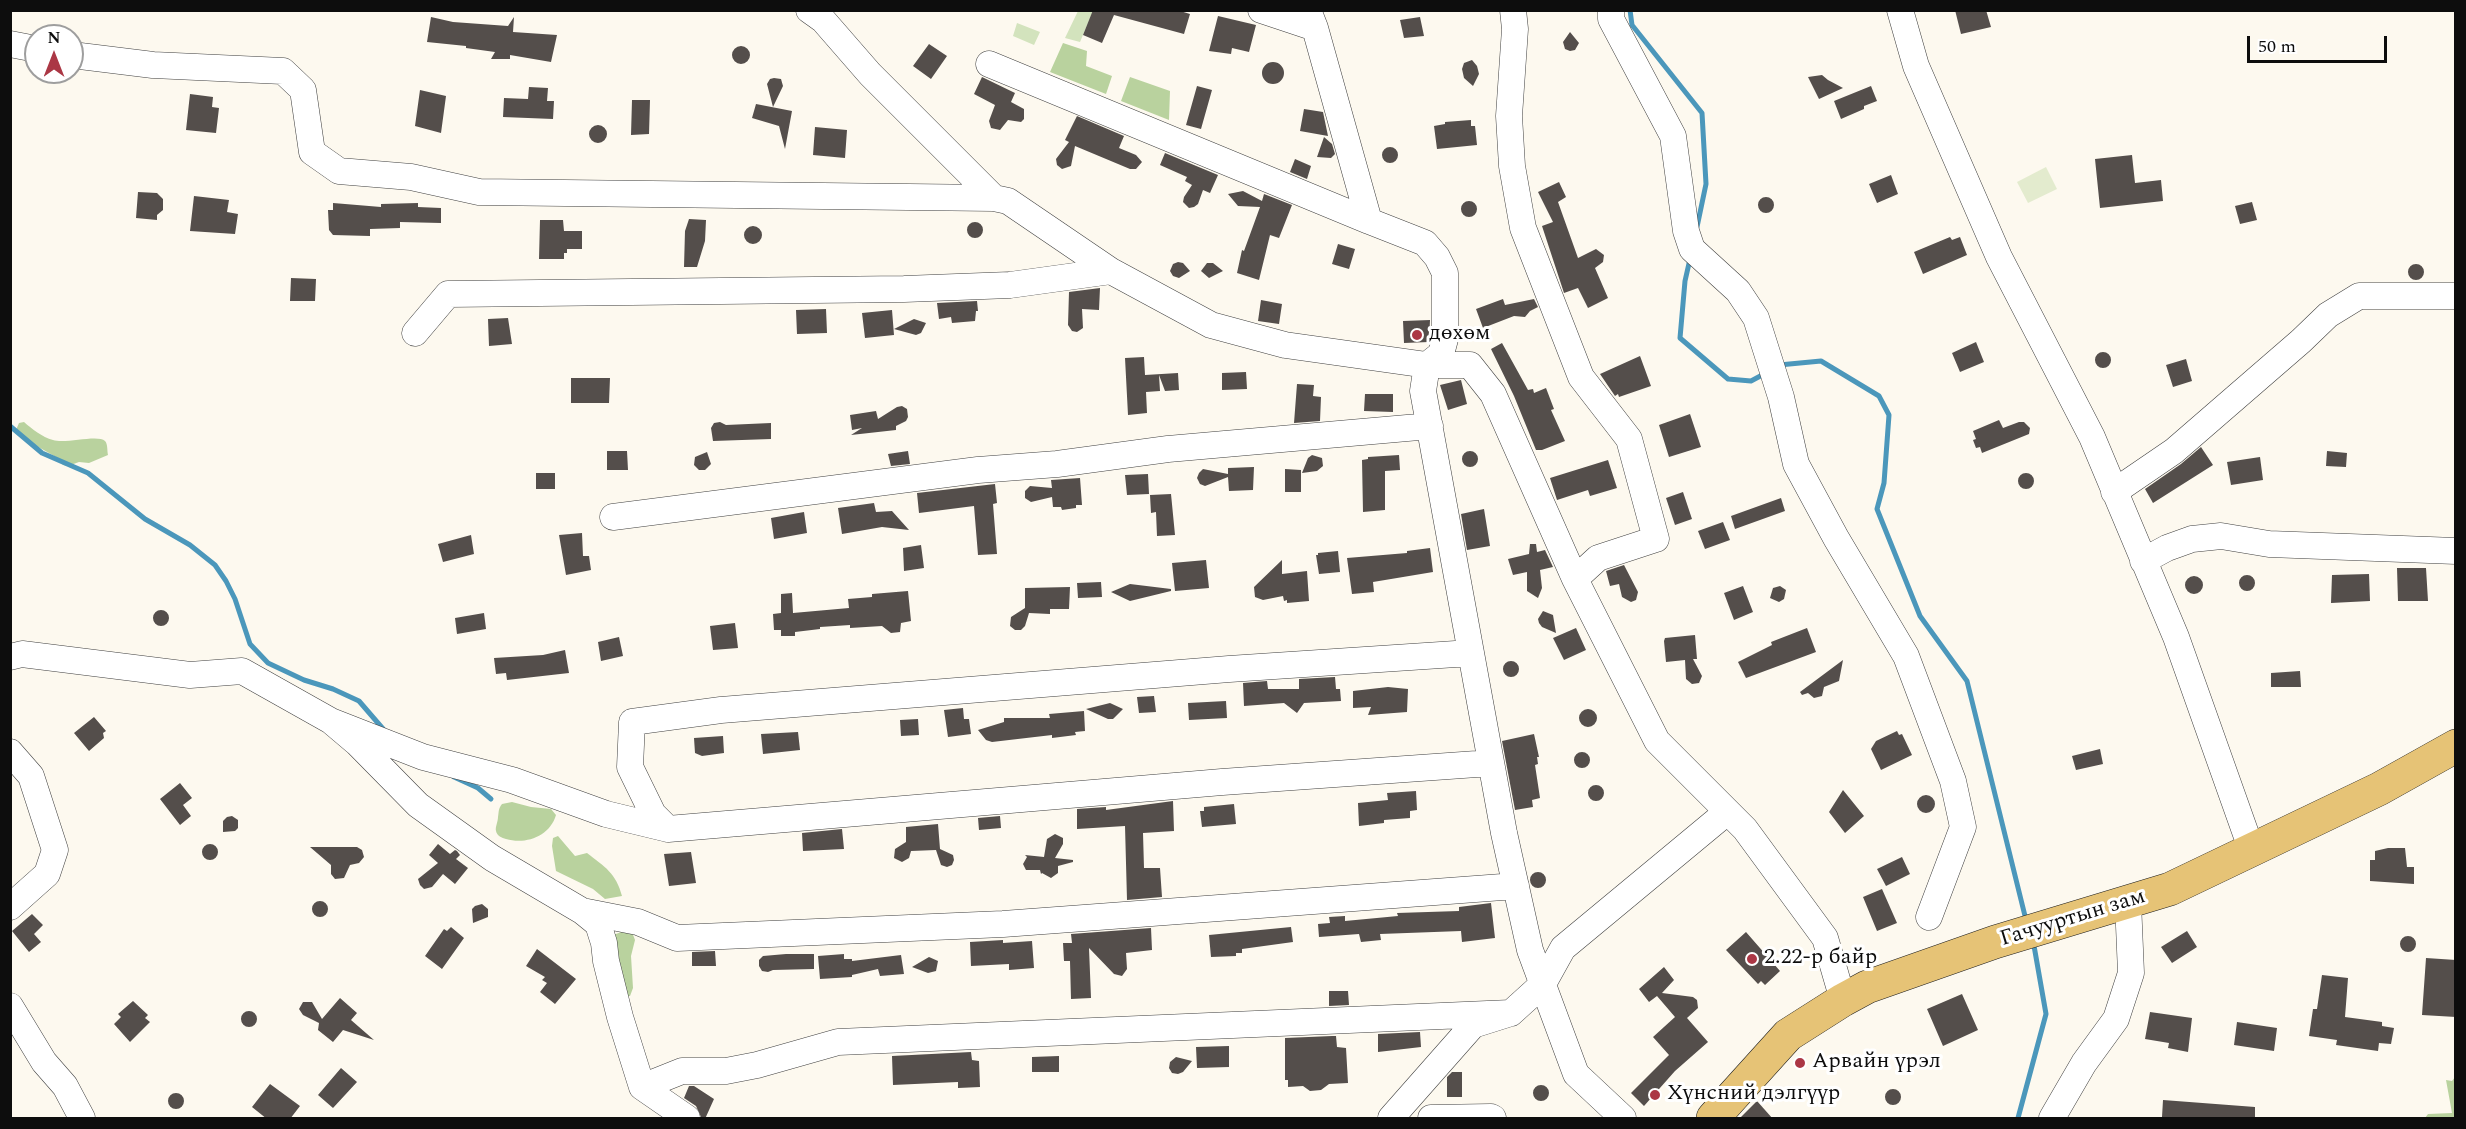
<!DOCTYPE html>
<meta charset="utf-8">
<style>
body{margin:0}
#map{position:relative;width:2466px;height:1129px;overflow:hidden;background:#fdf9ef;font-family:Spectral,serif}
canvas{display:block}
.frame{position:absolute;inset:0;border:12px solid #0d0d0d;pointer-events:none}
.north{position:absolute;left:24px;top:24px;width:60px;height:60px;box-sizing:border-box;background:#fff;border:2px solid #9e9e9e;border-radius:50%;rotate:0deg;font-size:16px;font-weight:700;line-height:24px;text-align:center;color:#0d0d0d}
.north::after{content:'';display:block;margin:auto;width:21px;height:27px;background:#ab3745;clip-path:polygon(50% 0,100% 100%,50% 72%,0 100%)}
.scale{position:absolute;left:2247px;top:36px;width:140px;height:27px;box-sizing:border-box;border:3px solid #0d0d0d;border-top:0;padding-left:8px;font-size:18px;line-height:21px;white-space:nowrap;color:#0d0d0d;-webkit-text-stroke:4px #fff;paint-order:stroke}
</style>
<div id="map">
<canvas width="2466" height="1129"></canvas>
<div class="frame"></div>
<div class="north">N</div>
<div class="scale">50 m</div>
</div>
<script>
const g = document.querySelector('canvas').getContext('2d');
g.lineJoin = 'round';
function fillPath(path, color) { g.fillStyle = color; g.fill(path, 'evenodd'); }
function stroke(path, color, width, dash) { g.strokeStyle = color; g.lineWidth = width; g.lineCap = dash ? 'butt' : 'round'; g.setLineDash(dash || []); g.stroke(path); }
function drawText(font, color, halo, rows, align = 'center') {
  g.font = font + ' Spectral,serif'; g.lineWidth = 6; g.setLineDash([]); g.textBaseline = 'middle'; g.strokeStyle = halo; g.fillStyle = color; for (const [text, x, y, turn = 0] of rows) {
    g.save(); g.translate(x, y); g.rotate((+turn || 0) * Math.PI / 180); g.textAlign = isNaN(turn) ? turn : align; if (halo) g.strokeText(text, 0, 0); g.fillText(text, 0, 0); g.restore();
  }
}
fillPath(new Path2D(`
 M1078,11H1093L1080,42L1065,38Z
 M1017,23L1040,32L1034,45L1013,36Z`), '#d3e3bd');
fillPath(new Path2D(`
 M1063,43L1087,51L1086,66L1112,76L1106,94L1050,72Z
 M1130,77L1170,91L1169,120L1121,101Z
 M24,422C32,429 42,437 53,440C66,444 98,434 105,441C108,444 107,451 108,455L89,463L79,462L68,466L63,465L56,457L19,436L16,430L19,423Z
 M512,802L531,807L551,809L556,815C550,836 526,845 506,839C502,838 497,836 496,831C495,827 498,822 498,817C499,812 498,809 502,804Z
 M558,836L575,856L587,853C605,867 616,873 622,896L605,899L593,889L556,871L552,846L553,838Z
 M627,930L632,932L635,940L631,956L633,988L630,996L619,997L613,935Z
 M2455,1077V1118H2425L2428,1114L2452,1113L2446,1080L2452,1081Z`), '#b9d29e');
fillPath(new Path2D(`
 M2046,167L2057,189L2028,203L2017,182Z`), '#e3ebce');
stroke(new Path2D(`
 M1630,10L1632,25L1702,113L1706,184L1697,227
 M1690,259L1685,281L1680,338L1728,379L1751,381L1766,373
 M1779,365L1821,361L1879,396L1889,415L1884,483L1877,509L1920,616L1967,681L2026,920
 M10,426L42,453L88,473L145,519L190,545L215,565L226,581L235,599L250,644L268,663L304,680L333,689L359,701L384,730
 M454,777L478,788L491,799
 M2018,1118L2046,1014L2033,940`), '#4b97bb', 5);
fillPath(new Path2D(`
 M1093,10H1177L1190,14L1184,34L1114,15L1102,43L1083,35Z
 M1955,10H1986L1991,27L1961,34Z
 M1218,16L1256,25L1249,52L1232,48L1231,54L1209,51Z
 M431,17L453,22L508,26L514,17L513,32L557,35L551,62L510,55V59H491L495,52L466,48V46L427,42Z
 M1420,17L1424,36L1404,38L1400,20Z
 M1570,32L1579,43L1575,50L1570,51L1565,49L1563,42Z
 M929,44L947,56L931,79L913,66Z
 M732 55a9 9 0 1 1 18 0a9 9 0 1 1-18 0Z
 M1472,60L1477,66L1479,74L1473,86L1464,78L1462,69L1464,63Z
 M1262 73a11 11 0 1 1 22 0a11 11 0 1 1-22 0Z
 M1822,75L1828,80L1843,88L1819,99L1808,77Z
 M982,77L1015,93L1011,102L1024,109V119L1021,122L1008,120L1000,130L991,128L989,121L995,105L974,94Z
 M774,78L781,79L783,86L773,107L767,84L770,79Z
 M1197,86L1212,90L1201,129L1186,125Z
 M1871,86L1877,101L1864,106V109L1841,119L1834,101Z
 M529,87L548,88L547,101H554L553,119L503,117L504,98L528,99Z
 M420,90L446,96L441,133L415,126Z
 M190,94L213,97L212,107L219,108L216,133L186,130Z
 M632,100H650L649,134L631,135Z
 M756,104L792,111L785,149L779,126L752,118Z
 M1304,109L1323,112L1328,136L1300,131Z
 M1077,116L1124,136L1119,148L1136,155L1142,162L1136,169H1130L1075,146L1071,166L1062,169L1057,165L1056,159L1069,142L1065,140Z
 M1471,120V126H1475L1477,145L1437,149L1434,126L1445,124V122Z
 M589 134a9 9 0 1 1 18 0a9 9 0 1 1-18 0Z
 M815,127L847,130L845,158L813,155Z
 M1324,137L1332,144L1335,154L1331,158L1317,157Z
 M1382 155a8 8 0 1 1 16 0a8 8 0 1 1-16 0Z
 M1165,153L1218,175L1210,193L1203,190L1198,204L1194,207L1189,208L1183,202L1184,197L1192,185L1185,181L1187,177L1160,165Z
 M2132,155L2135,183L2161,180L2163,201L2100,208L2095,159Z
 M1295,159L1311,166L1307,179L1290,172Z
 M1891,175L1898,194L1877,203L1869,184Z
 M1559,182L1566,197L1558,202L1578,258L1596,249L1604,255L1603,262L1595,268L1608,298L1588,308L1578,288L1564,293L1542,226L1553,222L1538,192Z
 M1243,191L1262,201L1264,194L1292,205L1279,238L1270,235L1259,280L1237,273L1242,250L1244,251L1260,207L1238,206L1228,194Z
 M138,192L157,193L163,199V210L157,215V220L136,218Z
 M194,196L229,200L227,212L238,214L235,234L190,231Z
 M1758 205a8 8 0 1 1 16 0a8 8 0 1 1-16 0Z
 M1461 209a8 8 0 1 1 16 0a8 8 0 1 1-16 0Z
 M2252,202L2257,220L2240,224L2235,206Z
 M333,203L381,207V204L418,203V207L441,208V223L400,222V228L370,229V236L333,235L329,230L328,210H333Z
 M689,219L706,220L705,241L697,267H684L685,231Z
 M540,220H563L564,231H582V249H567V253H564V259H539Z
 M967 230a8 8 0 1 1 16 0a8 8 0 1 1-16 0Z
 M744 235a9 9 0 1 1 18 0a9 9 0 1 1-18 0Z
 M1950,237L1952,240L1960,237L1967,255L1923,274L1914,252Z
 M1338,244L1355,249L1349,269L1332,264Z
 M1178,262L1183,263L1190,271L1179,278L1173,276L1170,271L1173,264Z
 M1207,263H1213L1223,271L1209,278L1201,271Z
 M2408 272a8 8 0 1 1 16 0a8 8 0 1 1-16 0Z
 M291,278L316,279L315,301H290Z
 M1100,288L1099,310L1082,309L1083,328L1077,332L1072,331L1068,325L1069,292Z
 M1503,299L1505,305L1534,299L1538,307L1530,311L1525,317L1514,316L1483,328L1476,309Z
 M1261,300L1282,304L1279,324L1258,321Z
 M977,301L978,311H976L975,321L952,323L951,317L939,319L937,303Z
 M826,309L827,333L797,334L796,310Z
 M892,310L894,335L865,338L862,313Z
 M508,318L512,344L489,346L488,319Z
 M914,319L926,323L921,333L916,335L894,329Z
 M1430,320L1429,342L1404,343L1403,321Z
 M1976,342L1984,362L1960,372L1952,353Z
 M1502,343L1528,390L1533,389L1534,393L1546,388L1554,409L1551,410L1565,441L1542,450H1536L1514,396L1491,349Z
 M2095 360a8 8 0 1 1 16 0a8 8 0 1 1-16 0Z
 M1640,356L1651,386L1619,397L1618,394L1615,396L1600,374Z
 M1144,357L1145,375L1178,373L1179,390L1165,391L1159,375L1160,391L1146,392L1147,413L1128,415L1125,358Z
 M2186,359L2192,381L2173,387L2166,365Z
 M1246,372L1247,389L1222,390V373Z
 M571,378H610L609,403H571Z
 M1461,380L1467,404L1448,410L1440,385Z
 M1297,384L1314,385L1313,396L1321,397L1320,421L1294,423Z
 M1365,394H1393V412L1364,411Z
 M902,406L907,409L908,417L906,421L896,426V430L851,435L862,428L852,430L850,415L876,411L878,419L897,407Z
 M1690,414L1701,447L1669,457L1659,425Z
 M1999,420L2003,428L2019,422H2024L2030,428L2029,434L1982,453L1980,447L1976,448L1973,440L1976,439L1973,431Z
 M720,422L726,425L771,423V439L713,441L711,428L714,423Z
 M2201,447L2213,465L2153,503L2145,489L2181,464Z
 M1462 459a8 8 0 1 1 16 0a8 8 0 1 1-16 0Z
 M607,451H627L628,470H607Z
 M908,451L910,464L891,466L888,454Z
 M2327,451L2347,453L2346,467L2326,466Z
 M707,452L711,464L705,470H699L694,465L695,457Z
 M1312,455L1322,458L1323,466L1317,471L1302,473L1308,458Z
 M1399,455L1400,470L1385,471V510L1363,512L1362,460L1368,459V457Z
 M2260,457L2263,480L2231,485L2227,462Z
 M1608,460L1617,488L1590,496L1588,490L1557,500L1550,478Z
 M1254,467L1253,490L1229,491L1228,477L1205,486L1200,484L1197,478L1199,473L1203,469L1228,474V468Z
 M1285,469L1301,470V492H1285Z
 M536,473H555V489H536Z
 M2018 481a8 8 0 1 1 16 0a8 8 0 1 1-16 0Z
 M1148,474L1149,494L1127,495L1125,475Z
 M1080,478L1082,505H1076V508L1062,510L1061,507H1053L1052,497L1031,502L1025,498V491L1030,486L1052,488L1051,480Z
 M995,484L997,503L993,504L997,554L978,555L974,506L919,513L917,493Z
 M1683,492L1692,519L1675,525L1666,498Z
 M1171,494L1175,535L1157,536L1156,512L1151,513L1150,495Z
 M1781,498L1785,511L1735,529L1731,516Z
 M874,503L876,512L892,511L909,530L882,527L842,534L838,508Z
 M1484,509L1490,546L1467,550L1461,514Z
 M804,512L807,533L774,539L771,518Z
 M1723,522L1730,540L1705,549L1698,531Z
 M582,533L583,556H589L591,570L566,575L559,535Z
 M471,535L474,554L443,562L438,544Z
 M1530,544H1536L1537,552L1545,550L1553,567L1540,570L1542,588L1538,598L1527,591V572L1513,575L1508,559L1529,554Z
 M921,545L924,568L904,571L903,548Z
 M1430,548L1433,572L1373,582L1374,592L1352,594L1347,558L1407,553V551Z
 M1338,551L1340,572L1319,574L1316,555H1318V553Z
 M1206,560L1209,588L1175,591L1172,563Z
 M1282,560V574L1307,571L1309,601L1287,603V600L1284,601L1283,596L1263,600L1255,597L1254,587Z
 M1624,565L1638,592L1636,600L1631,602L1622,597L1619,584L1610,586L1606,571Z
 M2397,568H2426L2428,601H2398Z
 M2369,574L2370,601L2331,603L2332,575Z
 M2239 583a8 8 0 1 1 16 0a8 8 0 1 1-16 0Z
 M2185 585a9 9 0 1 1 18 0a9 9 0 1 1-18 0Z
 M1101,582L1102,597L1078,598L1077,583Z
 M1130,584L1171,589V591L1130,601L1111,592Z
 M1743,586L1753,612L1734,620L1724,593Z
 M1780,586L1786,590L1784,599L1779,602L1770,598L1773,588Z
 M1070,587L1069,609H1050V614L1029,613L1025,626L1021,630H1015L1010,626L1011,617L1025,608V588Z
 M908,591L911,621L901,623L900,632L891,633L882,626L850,628V625L820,627V629L795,632V636H781V630H774L773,614L781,613V594L792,593L793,613L849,608L848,599L872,597V594Z
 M153 618a8 8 0 1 1 16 0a8 8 0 1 1-16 0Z
 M1543,611L1553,615L1556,633L1542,627L1539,623L1538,619Z
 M484,613L486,629L457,634L455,618Z
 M735,623L738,648L713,650L710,626Z
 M1576,628L1586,650L1564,660L1553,638Z
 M1807,628L1816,652L1746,678L1738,662L1772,645L1771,642Z
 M1695,635L1697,659H1693L1702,676L1699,683L1692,684L1686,679L1685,660L1666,662L1664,641L1665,638Z
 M619,637L623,656L601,661L598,642Z
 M565,650L569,673L507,680L506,673L496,674L494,658L543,655Z
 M1843,660L1839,681L1824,687L1822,696L1814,698L1808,693L1802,695L1800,692Z
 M1503 669a8 8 0 1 1 16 0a8 8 0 1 1-16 0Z
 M2300,671L2301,687H2271V673Z
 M1335,677L1336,689H1340L1341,701L1304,703L1297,713L1284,703L1244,706L1243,683L1267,681L1268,689H1299V679Z
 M1388,687L1408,689L1407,712L1368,715L1371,707L1353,708V691Z
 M1154,696L1156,712L1139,713L1137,697Z
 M1226,701L1227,718L1189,720L1188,703Z
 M1110,703L1123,709L1113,719H1108L1086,709Z
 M963,708L964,719H969L971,734L948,737L944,710Z
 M1579 718a9 9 0 1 1 18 0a9 9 0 1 1-18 0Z
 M1084,711L1085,731L1075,732L1076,735L1052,738V735L992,742L986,740L978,730L1004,722V718H1050L1049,714Z
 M94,717L106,731L103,733L104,738L89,751L74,733Z
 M918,719L919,735L901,736L900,720Z
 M1897,731L1899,735L1902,734L1912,755L1881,770L1871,749L1876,741Z
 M798,732L800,750L763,754L761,734Z
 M1534,734L1539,757H1537L1538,764L1535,765L1540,798L1532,800L1533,807L1515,810L1502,741Z
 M723,736L724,753L702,756L695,753L694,738Z
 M2100,749L2103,764L2076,770L2072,756Z
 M1574 760a8 8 0 1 1 16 0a8 8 0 1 1-16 0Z
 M180,783L192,798L183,805L191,816L180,825L160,799Z
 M1588 793a8 8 0 1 1 16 0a8 8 0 1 1-16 0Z
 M1843,790L1864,816L1845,833L1829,812Z
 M1416,791L1417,810L1410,811V818L1384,820V823L1359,826L1358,803L1388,800L1387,793Z
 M1917 804a9 9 0 1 1 18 0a9 9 0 1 1-18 0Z
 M1173,801L1174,831L1143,833L1144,868H1160L1162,897L1127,900L1125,826L1077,829V809L1106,807V810Z
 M1234,804L1236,824L1202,827L1200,811H1204V807Z
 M232,816L238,820V828L235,831L223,832V821L227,817Z
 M1000,816L1001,828L979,830L978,818Z
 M938,824L940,849L953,855L954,860L952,865L947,867L941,865L936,850L911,851L909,858L902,862L894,858L895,849L906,842V827Z
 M842,829L844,849L803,851L802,833Z
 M1055,834L1063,838V844L1055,858L1073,860V862L1058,866V873L1051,878L1042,873L1041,874L1040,870H1026L1023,864L1027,857L1025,855L1044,857L1047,839Z
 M202 852a8 8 0 1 1 16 0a8 8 0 1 1-16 0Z
 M438,844L450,854L455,850L457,851L460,855L456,859L468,868L455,884L443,874L432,887L424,889L420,885L418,879L438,863L429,855Z
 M310,847H357L362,850L364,857L359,863L350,865L344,878L335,879L331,874V865Z
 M2388,848H2405L2407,867H2414V884L2370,881V860H2375V851Z
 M691,852L696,883L669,886L664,854Z
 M1902,857L1910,874L1886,886L1877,869Z
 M1530 880a8 8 0 1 1 16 0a8 8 0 1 1-16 0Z
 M1882,889L1897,923L1877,931L1863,897Z
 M312 909a8 8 0 1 1 16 0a8 8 0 1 1-16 0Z
 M1491,903L1495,938L1462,942L1461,931L1380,934L1381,940L1361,942L1359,934L1319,937L1318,924L1330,923L1329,917L1345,916V921L1398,916L1397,913L1459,911V907Z
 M482,904L488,909V917L473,923L472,909L475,906Z
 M32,914L43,925L34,934L41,942L29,952L12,931Z
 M451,927L464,938L442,969L425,956L444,929L447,931Z
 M1291,927L1293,942L1242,949V953H1236V956L1211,957L1209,935Z
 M1151,928L1152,950L1126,953L1127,969L1122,976L1114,974L1089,948L1091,998L1071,999L1070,961H1064L1063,943H1072L1071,934Z
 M2187,931L2197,947L2172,963L2161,947Z
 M1746,932L1780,971L1765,985L1761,981L1758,984L1726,950Z
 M2400 944a8 8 0 1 1 16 0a8 8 0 1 1-16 0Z
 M1003,940V943L1032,941L1034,968L1009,970V964L971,966L970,942Z
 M537,949L576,979L555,1004L540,992L547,983L542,980L545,977L526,966Z
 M715,951L716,966H692V952Z
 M786,954H814V969L773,970L768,972L762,971L759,966V960L763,956Z
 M844,954V959H852V961L901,955L904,974L880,976L878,969L852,975V977L820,979L818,956Z
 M929,957L938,961L936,971L928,973L912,967Z
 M2426,958L2456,960V1017L2422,1015Z
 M1664,967L1674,980L1662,993L1693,997L1697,1000L1698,1008L1687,1018L1708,1042L1675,1071L1644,1106L1631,1093L1669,1055L1653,1037L1675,1017L1657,996L1649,1002L1639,989Z
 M2322,975L2348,978L2345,1017L2382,1022V1026L2394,1028L2391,1044L2379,1043L2378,1051L2336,1045L2337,1040L2309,1036L2313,1009H2317Z
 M1329,991H1348L1349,1005L1329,1006Z
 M1962,994L1978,1030L1943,1046L1927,1009Z
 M340,998L357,1013L351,1020L374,1040L343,1030L333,1042L318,1030L319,1023L303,1015L299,1009L303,1002H312L322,1019Z
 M133,1001L148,1015L145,1018L150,1022L130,1042L114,1024L121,1017L118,1014Z
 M241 1019a8 8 0 1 1 16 0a8 8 0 1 1-16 0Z
 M2150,1012L2192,1018L2188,1052L2168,1048L2169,1043L2145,1039Z
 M2237,1022L2277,1028L2274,1051L2234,1045Z
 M1420,1032L1421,1047L1378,1052V1034Z
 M1332,1036H1336L1337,1047L1346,1048L1348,1083L1329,1084L1321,1090L1310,1091L1303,1086L1288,1087V1080H1285V1038Z
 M1229,1046V1067L1197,1068L1196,1047Z
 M971,1052L972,1060L979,1061L980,1087L958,1088V1082L893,1085L892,1056Z
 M1059,1056V1072H1032V1057Z
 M1176,1057L1192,1061L1183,1072L1178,1074L1172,1073L1169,1068L1170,1062Z
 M341,1068L357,1082L333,1108L318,1095Z
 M1452,1072H1462V1097H1447V1077Z
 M270,1084L300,1106L290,1119H267L252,1107Z
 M1533 1093a8 8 0 1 1 16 0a8 8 0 1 1-16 0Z
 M689,1086H694L714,1099L705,1119H702L696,1106L684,1098Z
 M1885 1097a8 8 0 1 1 16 0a8 8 0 1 1-16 0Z
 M168 1101a8 8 0 1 1 16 0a8 8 0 1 1-16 0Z
 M2163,1100L2255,1107V1119L2162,1117Z
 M1757,1101L1773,1119H1739Z`), '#544e4b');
const minor = new Path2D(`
 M809,10L823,20L870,74L994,198
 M1261,10L1315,28
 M1308,10L1315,28L1369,221L1425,243L1437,257L1445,273V339L1441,354L1427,365L1423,391L1504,833L1530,950L1576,1074L1623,1118
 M1513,10L1515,29L1509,116L1512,166L1523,228L1581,377L1629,439L1656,539L1598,558L1575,579L1657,741L1745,829L1825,938L1843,1000
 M1611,10V19L1673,136L1686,231L1692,249L1738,291L1756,318L1781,397L1796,464L1836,538L1906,656L1953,781L1963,827L1929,917
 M1900,10L1916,66L1999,257L2092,437L2176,637L2252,851
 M10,44L36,49
 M72,55L153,65L283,71L303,90L312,152L339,171L411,177L479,192L994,198L1008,201L1111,271
 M989,64L1369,221
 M415,333L448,294L904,289L1010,285L1111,271L1211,325L1285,345L1427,365H1470L1493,394L1575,579
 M2114,492L2174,451L2301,341L2328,315L2359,296H2456
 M613,517L978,470L1057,464L1168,449L1430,426
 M2143,561L2167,548L2192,539L2221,536L2269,544L2456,551
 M10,657L22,654L190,675L242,671L331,721L357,743L418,805L492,858L582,911L598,924L604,943L606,961L620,1017L642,1087L687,1118
 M331,721L423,757L512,780L606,814L668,829L1222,782L1491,763
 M10,752L31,776L55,850L47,874L10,907
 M668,829L653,814L630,767L632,722L721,710L1229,669L1471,653
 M582,911L638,922L677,938L1003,924L1516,886
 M10,1006L44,1062L65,1086L82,1118
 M642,1087L682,1071H726L757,1065L838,1042L1511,1013
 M1391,1118L1473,1025L1511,1013L1543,984L1563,948L1727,812
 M1431,1118L1491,1117L1493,1118
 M2052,1118L2084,1063L2116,1019L2131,973L2128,902`);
const major = new Path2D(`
 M1713,1118L1788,1035L1843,1000L1867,987L1995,942L2170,889L2379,789L2456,746`);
stroke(minor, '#404040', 27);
stroke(major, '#1e1e1e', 34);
stroke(minor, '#fff', 26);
stroke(major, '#e6c376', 33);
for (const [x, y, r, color] of [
 [1417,335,6,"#ab3745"],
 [1752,959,6,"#ab3745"],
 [1800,1063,6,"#ab3745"],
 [1655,1095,6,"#ab3745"]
]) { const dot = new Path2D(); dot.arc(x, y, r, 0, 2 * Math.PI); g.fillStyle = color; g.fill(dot); stroke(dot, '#fff', 2); }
drawText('22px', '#0d0d0d', '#fff', [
 ["дөхөм",1429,335],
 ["2.22-р байр",1764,959],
 ["Арвайн үрэл",1812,1063],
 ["Хүнсний дэлгүүр",1667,1095]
], 'left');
drawText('22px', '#0d0d0d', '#fff', [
 ["Гачууртын зам",2073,919,-17]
]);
</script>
